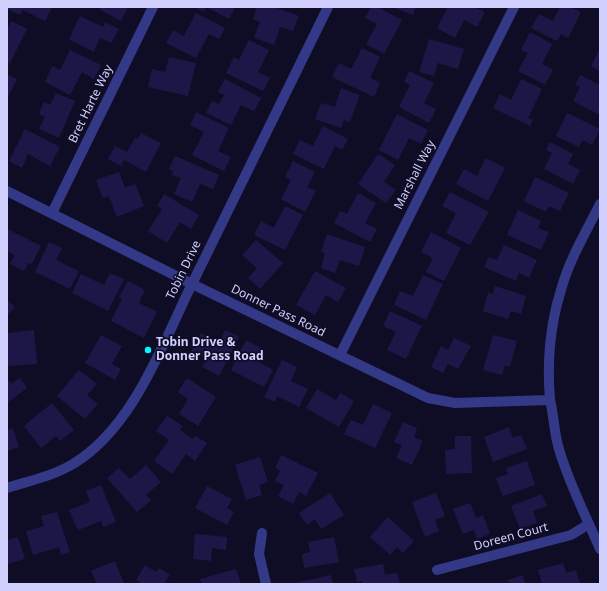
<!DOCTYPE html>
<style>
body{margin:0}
#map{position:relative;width:607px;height:591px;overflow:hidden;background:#0f0d25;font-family:"Noto Sans",sans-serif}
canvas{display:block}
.frame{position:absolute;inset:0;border:8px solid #d1d0ff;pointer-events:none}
</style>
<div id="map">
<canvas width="607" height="591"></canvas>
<div class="frame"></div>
</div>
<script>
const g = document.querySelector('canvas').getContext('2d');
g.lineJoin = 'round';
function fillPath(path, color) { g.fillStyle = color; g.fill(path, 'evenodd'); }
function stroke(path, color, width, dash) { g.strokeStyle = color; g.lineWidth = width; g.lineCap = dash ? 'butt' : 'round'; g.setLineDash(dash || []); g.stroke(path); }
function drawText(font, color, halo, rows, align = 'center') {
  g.font = font + ' "Noto Sans",sans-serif'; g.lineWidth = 3.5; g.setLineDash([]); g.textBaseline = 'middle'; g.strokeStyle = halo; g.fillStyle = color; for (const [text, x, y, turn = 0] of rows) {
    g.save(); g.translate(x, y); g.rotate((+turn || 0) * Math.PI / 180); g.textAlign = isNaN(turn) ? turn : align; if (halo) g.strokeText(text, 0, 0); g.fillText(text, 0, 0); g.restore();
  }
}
fillPath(new Path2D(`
 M52,7L45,21L23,10L20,15L7,9V7Z
 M101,7H128L121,21L100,10Z
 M194,7H235L229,19L206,7L204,12Z
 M257,7H274L299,16L293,31L280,27L274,45L254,38L260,22L253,19Z
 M371,7H378L402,20L384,54L366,44L377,24L365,18Z
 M392,7H416L413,15Z
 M448,7H474L485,12L477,27L464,20L455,38L437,28Z
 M560,7H570L581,12L568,38L561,34L557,41L531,28L539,14L553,21Z
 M196,13L225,28L219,39L209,34L196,58L166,43L173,30L184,36Z
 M80,16L103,27L105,22L119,29L111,43L100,38L94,52L69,39Z
 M11,21L27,29L10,63L7,62V29Z
 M530,32L552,44L542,64L553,70L545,85L518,71L528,53L521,50Z
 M429,39L464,49L458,69L438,63L434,76L419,72Z
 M249,40L269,50L258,72L270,78L263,91L226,73L234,57L239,60Z
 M362,48L380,57L370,78L380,83L374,97L332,77L339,63L351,69Z
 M600,48V71L591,66Z
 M70,50L101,65L94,79L82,72L70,95L45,82L52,66L60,70Z
 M169,57L196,63L188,96L148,87L152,69L165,72Z
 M409,71L434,83L424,103L436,109L429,123L399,107L410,85L404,82Z
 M7,74L17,79L7,99Z
 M580,75L600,85V115L573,101L580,87L575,85Z
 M225,79L261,98L254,111L241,105L231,125L206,113L212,101L219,104L224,95L218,92Z
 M521,79L542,89L528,118L533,120L530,126L493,108L500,94L511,100Z
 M341,88L360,95L350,122L344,120L341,128L315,119L321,103L335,107Z
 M56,93L75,101L59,138L39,129L45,117L39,114L44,102L50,105Z
 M196,112L229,128L218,151L231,157L224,171L192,155L204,132L190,125Z
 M567,113L600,129L592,145L583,140L579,147L556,136Z
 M397,114L428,130L421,144L409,138L398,160L379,150Z
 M323,126L348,139L342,150L335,146L324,169L293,154L300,140L313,146Z
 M25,129L60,147L50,166L28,154L22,168L9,161Z
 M141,133L161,143L146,172L124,160L121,166L108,159L115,146L127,152L135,138L138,139Z
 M550,142L573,154L568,164L580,170L573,184L544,169L552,153L546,150Z
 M378,154L395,165L384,182L396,190L386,203L358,184Z
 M175,156L219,175L213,189L200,184L192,202L174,194L181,178L172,175L173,171L169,169Z
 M486,158L505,168L488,201L456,184L464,169L477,176Z
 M293,161L315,172L307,187L316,191L305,212L281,199L291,180L285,177Z
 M119,172L125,188L135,184L144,206L117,217L109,196L103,198L96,180Z
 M535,177L569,193L560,211L549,206L546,212L524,201Z
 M450,192L489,212L470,245L446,233L456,213L442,206Z
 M358,193L376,203L365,223L377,229L370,242L334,223L340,211L347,214Z
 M164,194L199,215L191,229L180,222L167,243L148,231L162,209L157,206Z
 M285,206L303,215L285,250L254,235L261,221L274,228Z
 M518,210L541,221L538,228L549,232L541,250L507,235Z
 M7,229L41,246L32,264L28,263L24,271L10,264L15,255L7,251Z
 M431,232L461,248L444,281L426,272L433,258L421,252Z
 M327,234L365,247L359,266L340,260L335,273L321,268L325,253L321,252Z
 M256,240L283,263L260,289L248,278L257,268L242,255Z
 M49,242L62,248L56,260L79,271L70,289L35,272Z
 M504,245L537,260L529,278L519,273L516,281L484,267L489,257L497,260Z
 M315,271L346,288L338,302L326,295L315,315L296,305Z
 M110,273L124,279L108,311L72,293L81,274L104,285Z
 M423,275L443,284L426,320L394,305L400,291L413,296Z
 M128,281L145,290L139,303L157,312L144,338L111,321L122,299L119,297Z
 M495,286L526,296L521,314L511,311L508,319L483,311L488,293L493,294Z
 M7,300L15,307L7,316Z
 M390,311L422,326L406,359L387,350L396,332L383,326Z
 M34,330L37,364L7,366V333Z
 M225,330L239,337L219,376L202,367L207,359L191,351L201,333L219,342Z
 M101,335L122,346L112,364L121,369L115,380L85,363Z
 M493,335L517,341L510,367L505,365L502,375L483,370Z
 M454,338L471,346L458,369L448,364L443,373L431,367L441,346L448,350Z
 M246,340L261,348L255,360L273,370L264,387L231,370Z
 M282,360L297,367L291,381L308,389L299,407L277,396L275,402L264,397Z
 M79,370L97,384L87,395L98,404L85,419L57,396Z
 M7,378L11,384L20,378L27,388L7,403Z
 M187,378L216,397L198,426L179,414L188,399L178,392Z
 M317,389L336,400L340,393L354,401L339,427L306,408Z
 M52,403L74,430L60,441L56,436L41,448L24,426Z
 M373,404L392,413L375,448L344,434L351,420L363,425Z
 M167,416L183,426L180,430L193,439L195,436L207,443L195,461L186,454L172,474L154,461L169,440L156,431Z
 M403,422L417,428L414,437L423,441L412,465L396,458L402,445L394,442Z
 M509,427L513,438L521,435L527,449L493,462L484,437Z
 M13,428L19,447L7,451V430Z
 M455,436H471L472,473L446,474L445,450L455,449Z
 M281,455L318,473L306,496L299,492L293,504L278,496L284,485L275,481L280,471L275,468Z
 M260,457L268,482L259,485L262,495L246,500L235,465Z
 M527,461L535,485L503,496L496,478L508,474L506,468Z
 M146,465L161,482L146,495L151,500L137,512L107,478L119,468L130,479Z
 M101,485L116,522L103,527L101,521L78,530L69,510L90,502L86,491Z
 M207,486L232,499L227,508L234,512L227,525L195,508Z
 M330,493L344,515L321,529L315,519L307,525L299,513Z
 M436,493L445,516L435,520L439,531L425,537L412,502Z
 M542,494L547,506L533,511L537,523L520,529L511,506Z
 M470,503L476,518L483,515L490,534L477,539L474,530L463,534L453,509Z
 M57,512L70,552L61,555L59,547L33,555L26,531L44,526L41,516Z
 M388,517L414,541L403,553L397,547L390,555L370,537Z
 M195,534L227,537L226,550L212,548L211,561L193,559Z
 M18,537L25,559L7,564V540Z
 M334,537L339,562L304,568L302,554L310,552L308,542Z
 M115,561L124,584H97L91,571Z
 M563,563L566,573L576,570L580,584H542L538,570Z
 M383,564L385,575L397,573L400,584H363L362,581L357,582L354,569Z
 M145,565L156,572L159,568L170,575L164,584H142L136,580Z
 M236,569L241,584H202L200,579Z
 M331,575L333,584H295V583Z
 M523,575L525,584H510L508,580Z`), '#1d1747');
stroke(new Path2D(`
 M7,191L192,284L328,7
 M52,213L153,7
 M340,355L514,7
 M550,400C547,364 550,325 561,290C569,260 586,232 600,204
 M262,533L259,554L266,584
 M437,570L571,535L589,524`), '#343987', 10);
stroke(new Path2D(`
 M7,488C29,481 53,476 73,464C133,428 162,345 192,284L428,398L455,403L550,400C554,416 554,433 559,449C569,484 586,516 600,549`), '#343987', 10);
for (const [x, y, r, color] of [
 [148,350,4,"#00f9fb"]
]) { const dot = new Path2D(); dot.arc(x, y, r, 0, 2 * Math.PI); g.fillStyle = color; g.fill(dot); stroke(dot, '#0f0d25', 1.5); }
drawText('12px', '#d1d0ff', '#0f0d25', [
 ["Bret Harte Way",91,104,-64],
 ["Marshall Way",415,175,-63],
 ["Tobin Drive",184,270,-64],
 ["Donner Pass Road",278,311,26],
 ["Doreen Court",511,537,-15]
]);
drawText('bold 12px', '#d1d0ff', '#0f0d25', [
 ["Tobin Drive &",156,343],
 ["Donner Pass Road",156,357]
], 'left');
</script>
